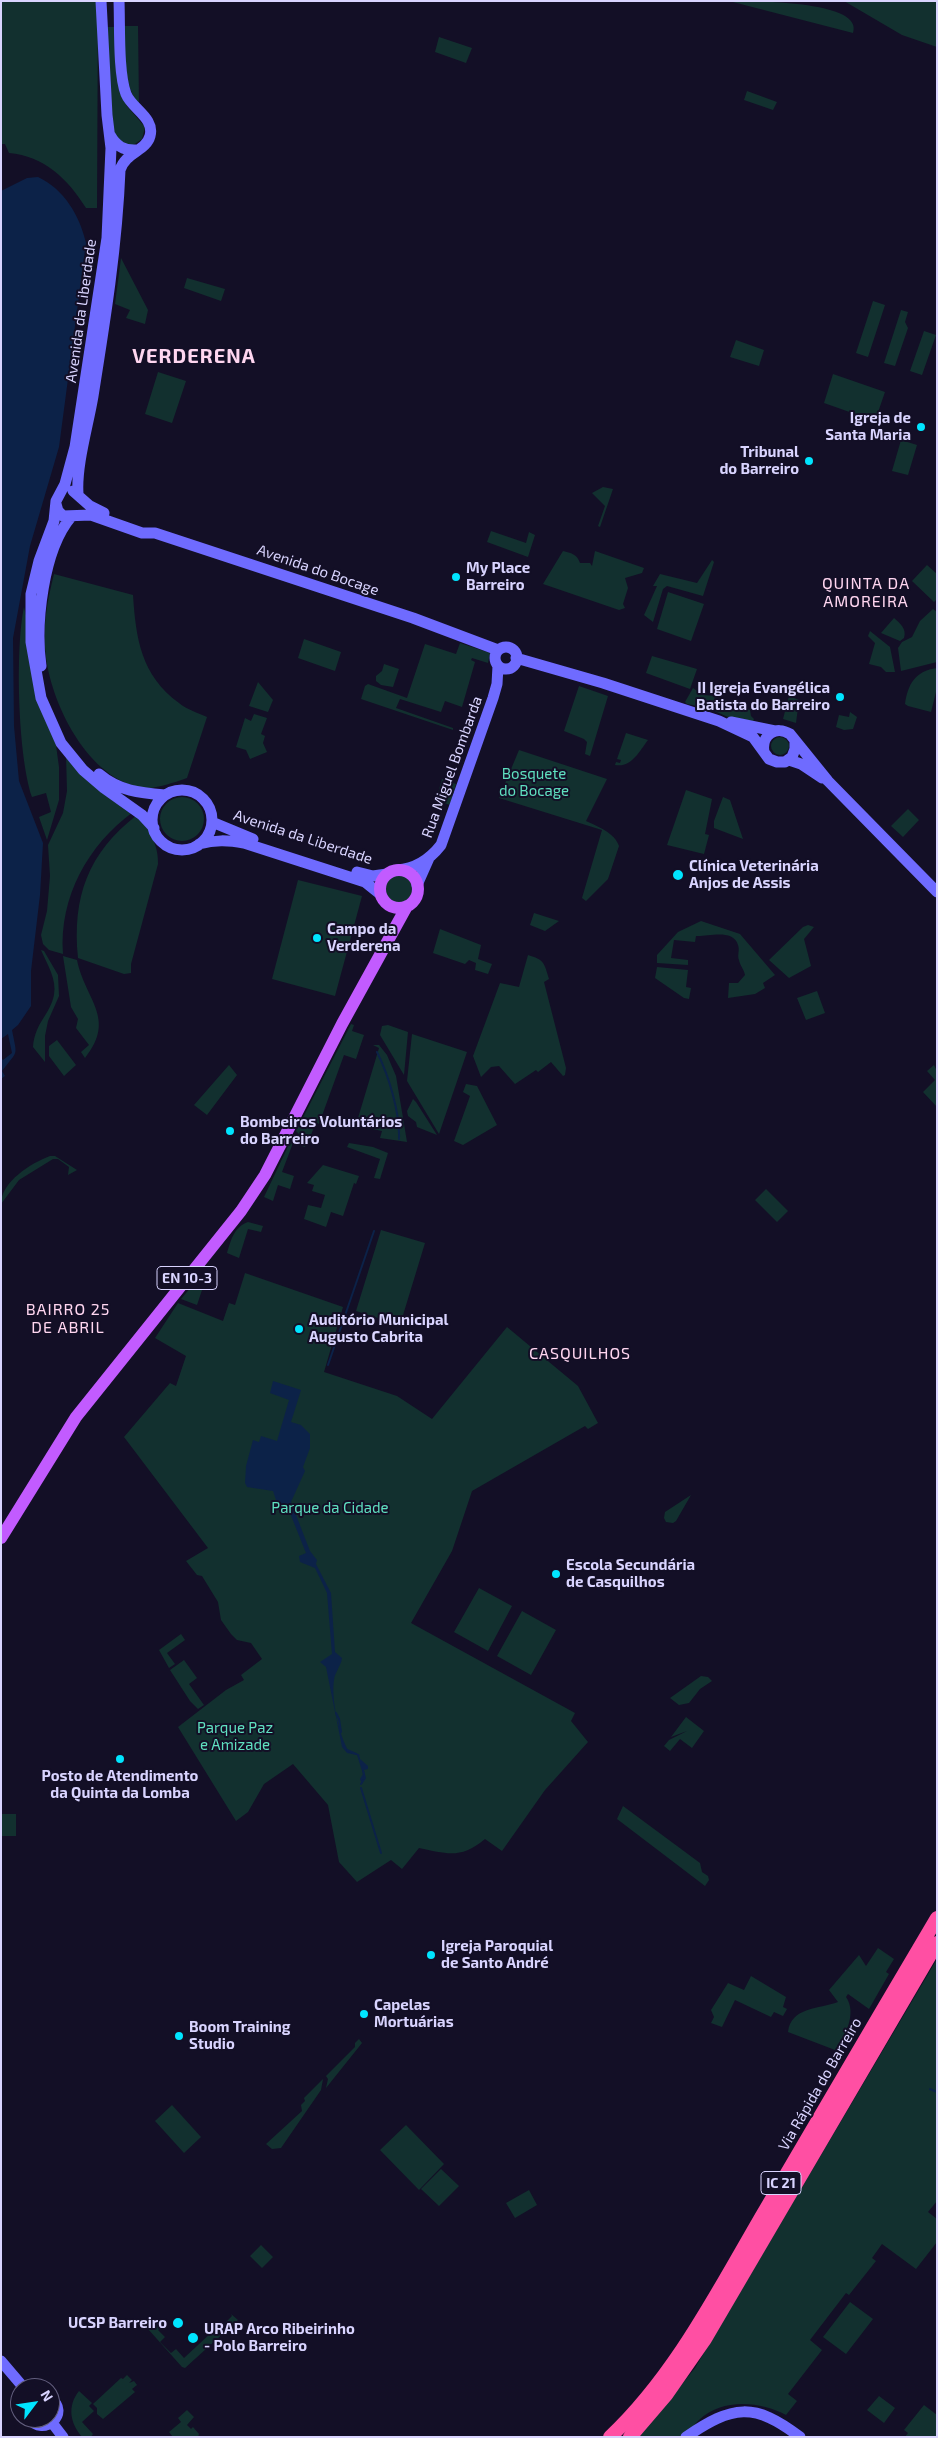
<!DOCTYPE html>
<meta charset="utf-8">
<style>
body{margin:0}
#map{position:relative;width:938px;height:2438px;overflow:hidden;background:#130f26;font-family:"Exo 2",sans-serif}
canvas{display:block}
.frame{position:absolute;inset:0;border:2px solid #d9d4ff;pointer-events:none}
.north{position:absolute;left:10px;top:2378px;width:50px;height:50px;box-sizing:border-box;background:#130f26;border:1px solid #625e7d;border-radius:50%;rotate:59deg;font-size:14px;font-weight:700;line-height:20px;text-align:center;color:#d9d4ff}
.north::after{content:'';display:block;margin:auto;width:18px;height:22px;background:#00e5ff;clip-path:polygon(50% 0,100% 100%,50% 72%,0 100%)}
</style>
<div id="map">
<canvas width="938" height="2438"></canvas>
<div class="frame"></div>
<div class="north">N</div>
</div>
<script>
const g = document.querySelector('canvas').getContext('2d');
g.lineJoin = 'round';
function fillPath(path, color) { g.fillStyle = color; g.fill(path, 'evenodd'); }
function stroke(path, color, width, dash) { g.strokeStyle = color; g.lineWidth = width; g.lineCap = dash ? 'butt' : 'round'; g.setLineDash(dash || []); g.stroke(path); }
function drawText(font, color, halo, rows, align = 'center') {
  g.font = font + ' "Exo 2",sans-serif'; g.lineWidth = 4; g.setLineDash([]); g.textBaseline = 'middle'; g.strokeStyle = halo; g.fillStyle = color; for (const [text, x, y, turn = 0] of rows) {
    g.save(); g.translate(x, y); g.rotate((+turn || 0) * Math.PI / 180); g.textAlign = isNaN(turn) ? turn : align; if (halo) g.strokeText(text, 0, 0); g.fillText(text, 0, 0); g.restore();
  }
}
fillPath(new Path2D(`
 M1,1H98L97,208H86C68,179 44,156 9,153L5,144H1Z
 M729,1C748,1 865,0 853,33Z
 M844,1H937V47L902,35Z
 M124,26H138L139,105C122,84 126,52 124,26Z
 M106,27H116L126,105L145,127L142,139L132,146L121,143L113,130Z
 M439,37L472,48L466,63L435,52Z
 M747,91L777,102L773,110L744,100Z
 M121,258L148,310L145,324L126,318L130,310L115,304Z
 M187,278L225,289L221,301L184,288Z
 M873,301L885,305L868,357L856,353Z
 M901,310L908,312L905,322L908,328L895,366L884,363Z
 M924,331L936,335L922,375L910,371Z
 M736,340L764,350L759,366L730,357Z
 M158,372L186,381L172,423L145,414Z
 M833,374L885,392L875,421L824,403Z
 M901,440L917,445L908,475L892,471Z
 M603,487L613,489L600,527L598,526L605,506L592,493Z
 M491,531L526,543L529,532L535,535L528,557L487,542Z
 M563,551C571,553 577,554 580,563H590L592,566L595,551L644,568L642,573L625,578L628,588L623,604L625,608L619,610L543,584Z
 M712,560L714,562L703,596L667,586L663,589L653,622L644,615L657,586H653L660,574L697,583Z
 M927,565L937,574V599L934,602L912,581Z
 M54,574L133,595C136,639 141,675 179,703C186,709 198,713 207,717L187,778C180,781 156,788 150,788C92,787 52,707 46,657C42,628 47,602 54,574Z
 M668,592L704,604L691,641L657,629Z
 M24,607L55,738L59,767V800L47,840L39,817L51,812L46,793L32,797C18,756 15,649 24,607Z
 M933,609L937,612V662L901,671L898,648L902,642L912,637L920,621Z
 M894,618C900,623 907,629 904,638L900,641L881,633Z
 M870,631L890,647L895,672H886L881,667L869,664L875,643L868,636Z
 M304,639L341,652L335,671L298,658Z
 M460,643L490,653L488,663L472,658L471,660L475,662L462,707L445,701L441,712L400,699L396,708L453,728V730L361,699L365,686L368,684L407,698L425,644L456,654Z
 M652,656L697,669L690,689L646,673Z
 M384,664L399,669L393,687L381,685L376,681V676L382,671Z
 M937,668V688L931,712L908,706L905,704C908,684 915,671 937,668Z
 M258,682L273,700L268,712L249,706Z
 M579,686L608,696L590,756L585,754L587,742L584,739L564,731Z
 M693,688L703,695L716,696L750,710L751,716L754,719L753,721L730,718L708,708L687,704L685,702Z
 M789,696L799,700L796,723L783,719Z
 M850,712L857,717L853,729L844,730L836,727L839,715L849,717Z
 M254,714L267,718L261,734L265,736L263,743L267,752L250,759L246,750L236,747L245,718L251,721Z
 M626,733L648,740C639,752 631,768 615,765L616,762L620,763L621,760L617,759Z
 M771 746a9 9 0 1 1 18 0a9 9 0 1 1-18 0Z
 M519,750L607,779L586,821C597,826 615,833 619,846L608,879L586,901L582,898L602,830L499,798Z
 M66,755L133,812C88,845 59,897 63,954L49,950L43,944L41,935L47,911L50,876L48,845L63,813L67,791Z
 M442,779L456,784L450,805L436,800Z
 M686,790L712,799L705,834L709,835L704,854L667,845Z
 M160 819a22 22 0 1 1 44 0a22 22 0 1 1-44 0Z
 M723,797L730,800L743,839L714,828V821Z
 M908,809L919,820L903,837L891,826Z
 M137,815C149,828 159,846 158,864L131,964V973L124,974L78,958C72,897 88,853 137,815Z
 M385 889a14 14 0 1 1 28 0a14 14 0 1 1-28 0Z
 M298,880L362,896L335,996L272,979Z
 M534,913L559,921L545,931L530,925Z
 M701,921L740,934L775,975L763,983L765,988L755,994L728,998L729,983H738L745,975C744,969 740,966 739,960C737,955 740,950 738,945C733,928 707,937 696,936L695,942L674,940L671,958L688,960V965L657,963V955L678,932Z
 M808,925L814,927L804,939L811,966L789,978L769,960L803,927Z
 M440,929L481,945L478,959L492,964L488,974L475,970L476,963L469,960L465,964L433,953Z
 M41,950L44,951L58,975L59,996L48,1021L45,1036V1062L33,1047C35,1022 50,1015 54,995C57,979 47,964 41,950Z
 M528,955C544,960 544,962 549,979L544,982L566,1068L565,1075L563,1076L551,1062L538,1072L536,1070L515,1084L499,1066L491,1067L481,1077L473,1056L500,983L519,987Z
 M63,956L77,960C85,1000 117,1018 85,1058L81,1052L89,1045L76,1028L78,1019L71,1007Z
 M657,967L688,970L686,987L691,988L689,999L684,998L655,978Z
 M817,991L825,1013L806,1020L797,998Z
 M351,1024L354,1025L352,1031L364,1035L356,1059L344,1055L319,1124L316,1122L311,1135L302,1137L296,1131Z
 M388,1025L408,1032L404,1075L380,1035L382,1026Z
 M412,1034L467,1052L439,1134L407,1081Z
 M57,1040L76,1065L64,1076L49,1056V1046Z
 M373,1045H379L387,1055L396,1076L407,1142L380,1138L382,1131L363,1127L364,1120L358,1118L379,1048Z
 M229,1065L237,1075L207,1115L194,1105Z
 M934,1065L937,1071V1107L923,1092L935,1080L927,1071Z
 M466,1084L477,1086L497,1125L463,1145L454,1141L470,1096L463,1092Z
 M413,1099L416,1102L437,1135L417,1127L416,1122L408,1116L407,1111Z
 M293,1136L307,1141L305,1147L293,1143L282,1172L294,1176L290,1189L278,1185L273,1201L264,1197Z
 M349,1143L373,1147L388,1153L380,1179L374,1178L380,1159L347,1147Z
 M50,1156H55L77,1170L68,1175L69,1167L58,1159H53L19,1180L1,1204C1,1182 31,1163 50,1156Z
 M323,1165L359,1176L356,1184L354,1183L343,1216L331,1212L326,1227L304,1219L308,1205L321,1208L325,1195L312,1191L314,1185L307,1183Z
 M766,1189L788,1211L777,1222L755,1200Z
 M248,1222L263,1226L261,1232L248,1229L239,1258L227,1253C231,1240 234,1227 248,1222Z
 M381,1230L425,1243L400,1325L356,1311Z
 M245,1273L343,1307L324,1372L397,1396L432,1419L507,1327L578,1386L598,1423L588,1429L585,1426L472,1491L452,1551L411,1623L575,1713L571,1721L588,1742L545,1790L502,1851L485,1839C461,1859 448,1854 419,1848L402,1869L391,1860L357,1882L339,1862L328,1805L293,1764L264,1784L248,1812L236,1821L178,1727L226,1690L244,1680L241,1675L262,1659L251,1643L237,1640L231,1634L221,1620L218,1602L202,1576L197,1575L186,1561L208,1548L124,1437L170,1383L176,1386L186,1356L155,1338L178,1303L223,1321L229,1303L235,1305Z
 M196,1281L204,1284L197,1305L181,1299Z
 M691,1495L676,1521L673,1523L666,1522L664,1518L665,1512Z
 M479,1588L512,1606L488,1651L454,1632Z
 M522,1611L556,1630L531,1675L497,1656Z
 M181,1634L185,1640L167,1653L175,1664L169,1668L159,1650Z
 M184,1660L197,1678L189,1684L204,1705L198,1709L190,1701L170,1670Z
 M701,1676L708,1677L712,1681L700,1689L689,1703L679,1705L670,1698Z
 M686,1717L704,1731L692,1748L680,1739L670,1751L664,1746L669,1740L687,1731L671,1737Z
 M623,1806L700,1863L702,1872L708,1876L709,1880L705,1886L617,1819Z
 M1,1814H16V1836H1Z
 M878,1948L894,1959L886,1972L889,1974L869,2009L848,1994L846,1997C857,2013 846,2035 835,2050L788,2032C791,2007 819,2009 838,2002L829,1990L859,1955L866,1966Z
 M937,1959V2201L928,2212L937,2219V2242L916,2269L882,2244L872,2258L876,2261L849,2295L846,2293L810,2340L822,2350L788,2394L797,2401L786,2415C760,2401 722,2398 699,2420C693,2426 686,2435 678,2437C667,2438 651,2437 639,2437L695,2368Z
 M751,1976L786,1997L783,2007L787,2009L783,2016L774,2012L771,2017L735,2000L722,2027L711,2023L714,2017L711,2010L728,1983L744,1990Z
 M359,2039L362,2043L326,2088L328,2079L326,2076L355,2047V2043Z
 M323,2079L321,2090L281,2148L272,2149L266,2144L302,2111L301,2105L305,2101L304,2098Z
 M172,2105L201,2137L184,2153L155,2121Z
 M406,2125L444,2164L419,2190L380,2150Z
 M441,2169L459,2186L439,2206L421,2189Z
 M529,2190L537,2205L515,2218L506,2203Z
 M261,2245L273,2257L262,2268L250,2256Z
 M850,2302L873,2319L846,2354L823,2337Z
 M231,2314L238,2320L185,2368L182,2367L148,2329L150,2322L160,2321L163,2325L158,2330L165,2337L160,2342L171,2353L176,2349L184,2358L212,2332L209,2329L217,2322L221,2327L232,2316Z
 M127,2375L132,2380L129,2383L134,2381L137,2385L132,2389L135,2392L103,2419L97,2414V2408L93,2404L121,2378L123,2379Z
 M79,2391L92,2403L89,2406L94,2411L82,2422L93,2434L91,2437H82C70,2423 67,2406 79,2391Z
 M879,2396L895,2408L884,2423L867,2410Z
 M924,2405L937,2415V2437H905L908,2433L904,2430Z
 M187,2410L194,2417L187,2425L191,2429L193,2427L199,2434L198,2437H173L169,2432L181,2422L178,2418Z`), '#12302f');
fillPath(new Path2D(`
 M38,177C64,189 80,216 86,243L59,447L30,546L13,638L14,726L19,781L43,843L40,895L31,971V1006L18,1025L12,1030C17,1057 19,1049 2,1071L5,1076L1,1079V1058L3,1060L12,1053L8,1034L1,1039V191L27,178Z
 M273,1381L301,1390L291,1422L301,1425L310,1434V1448L303,1467L305,1471L291,1502L310,1551L317,1560L316,1564L331,1593L335,1652L342,1658C341,1666 335,1672 334,1680C331,1699 339,1735 349,1752L359,1754L360,1759L368,1766V1769L364,1770L365,1775L362,1784L360,1779L363,1774L357,1755L347,1753L342,1747L326,1667L320,1662L332,1654L327,1593L315,1568L300,1562L299,1556L306,1553L290,1513L276,1500L273,1491L247,1487L245,1483L246,1466L253,1440L259,1442L261,1436L277,1441L289,1400L270,1393Z`), '#0c2248');
stroke(new Path2D(`
 M377,1052C389,1076 400,1113 399,1139
 M328,1365L374,1231
 M336,1713L339,1719L341,1732
 M347,1750L356,1754
 M361,1784L365,1778L363,1771
 M361,1788L381,1853
 M930,2089L937,2092`), '#0c2248', 2);
stroke(new Path2D(`
 M101,1L107,115L111,148L107,238L75,447L65,484L56,501L54,521L39,561L31,594V642L41,698L61,743L83,770L104,788L142,815L154,828
 M110,135C116,146 124,151 137,150
 M73,491L90,506L104,513
 M78,494C76,465 88,426 93,396C105,321 117,246 120,170C126,152 146,151 150,136C155,118 132,109 126,94C118,73 120,26 119,1
 M56,504L58,511L63,516L91,515L142,533H155L413,618L498,650
 M495 658a11 11 0 1 1 22 0a11 11 0 1 1-22 0Z
 M516,658L603,683L719,721L753,737L769,759L777,762H785L792,757L795,749V741
 M41,666C35,624 43,550 71,517
 M731,722L775,731
 M764,752C761,735 776,725 790,734L828,781L937,892
 M789,760L801,764L822,778
 M99,774C119,791 140,793 165,795
 M152 820a30 30 0 1 1 60 0a30 30 0 1 1-60 0Z
 M212,822L253,839
 M199,844C215,840 227,840 244,843L365,882L380,894
 M397,870C415,869 430,859 441,845L493,698L497,684L498,666
 M357,872L373,876L387,874
 M417,885L429,858
 M1,2361L24,2388
 M29,2418C43,2438 72,2413 50,2398
 M53,2424L63,2437
 M686,2437C733,2405 754,2402 800,2437`), '#6f6bff', 11);
stroke(new Path2D(`
 M380 889a19 19 0 1 1 38 0a19 19 0 1 1-38 0Z
 M1,1538L76,1417L241,1211L265,1175L342,1024L407,906`), '#c25bff', 12);
stroke(new Path2D(`
 M610,2437C677,2374 720,2287 766,2209C822,2112 880,2015 937,1918
 M630,2437L666,2395L705,2339L937,1943`), '#ff4fa3', 14);
for (const [x, y, r, color] of [
 [921,427,5,"#00e5ff"],
 [809,461,5,"#00e5ff"],
 [456,577,5,"#00e5ff"],
 [840,697,5,"#00e5ff"],
 [678,875,6,"#00e5ff"],
 [317,938,5,"#00e5ff"],
 [230,1131,5,"#00e5ff"],
 [299,1329,5,"#00e5ff"],
 [556,1574,5,"#00e5ff"],
 [120,1759,5,"#00e5ff"],
 [431,1955,5,"#00e5ff"],
 [364,2014,5,"#00e5ff"],
 [179,2036,5,"#00e5ff"],
 [178,2323,6,"#00e5ff"],
 [193,2338,6,"#00e5ff"]
]) { const dot = new Path2D(); dot.arc(x, y, r, 0, 2 * Math.PI); g.fillStyle = color; g.fill(dot); stroke(dot, '#130f26', 2); }
for (const [x, y, w] of [
 [187,1278,60],
 [781,2183,40]
]) { const box = new Path2D(); box.roundRect(x - w / 2, y - 11.5, w, 23, 4); g.fillStyle = '#130f26'; g.fill(box); stroke(box, '#d9d4ff', 1); }
drawText('bold 14px', '#d9d4ff', null, [
 ["EN 10-3",187,1278],
 ["IC 21",781,2183]
]);
drawText('15px', '#d9d4ff', '#130f26', [
 ["Avenida da Liberdade",81,311,-82],
 ["Avenida do Bocage",318,570,19],
 ["Rua Miguel Bombarda",452,767,-70],
 ["Avenida da Liberdade",303,837,18],
 ["Via Rápida do Barreiro",820,2084,-60]
]);
drawText('bold 15px', '#d9d4ff', '#130f26', [
 ["Igreja de",911,418,"right"],
 ["Santa Maria",911,435,"right"],
 ["Tribunal",799,452,"right"],
 ["do Barreiro",799,469,"right"],
 ["My Place",466,568],
 ["Barreiro",466,585],
 ["II Igreja Evangélica",830,688,"right"],
 ["Batista do Barreiro",830,705,"right"],
 ["Clínica Veterinária",689,866],
 ["Anjos de Assis",689,883],
 ["Campo da",327,929],
 ["Verderena",327,946],
 ["Bombeiros Voluntários",240,1122],
 ["do Barreiro",240,1139],
 ["Auditório Municipal",309,1320],
 ["Augusto Cabrita",309,1337],
 ["Escola Secundária",566,1565],
 ["de Casquilhos",566,1582],
 ["Posto de Atendimento",120,1776,"center"],
 ["da Quinta da Lomba",120,1793,"center"],
 ["Igreja Paroquial",441,1946],
 ["de Santo André",441,1963],
 ["Capelas",374,2005],
 ["Mortuárias",374,2022],
 ["Boom Training",189,2027],
 ["Studio",189,2044],
 ["UCSP Barreiro",167,2323,"right"],
 ["URAP Arco Ribeirinho",204,2329],
 ["- Polo Barreiro",204,2346]
], 'left');
drawText('15px', '#5fe0c0', '#130f26', [
 ["Bosquete",534,774],
 ["do Bocage",534,791],
 ["Parque da Cidade",330,1508],
 ["Parque Paz",235,1728],
 ["e Amizade",235,1745]
]);
g.letterSpacing = '1px';
drawText('16px', '#ffd6f0', '#130f26', [
 ["QUINTA DA",866,584],
 ["AMOREIRA",866,602],
 ["BAIRRO 25",68,1310],
 ["DE ABRIL",68,1328],
 ["CASQUILHOS",580,1354]
]);
g.letterSpacing = '0px';
g.letterSpacing = '1px';
drawText('bold 20px', '#ffd6f0', '#130f26', [
 ["VERDERENA",194,356]
]);
g.letterSpacing = '0px';
</script>
